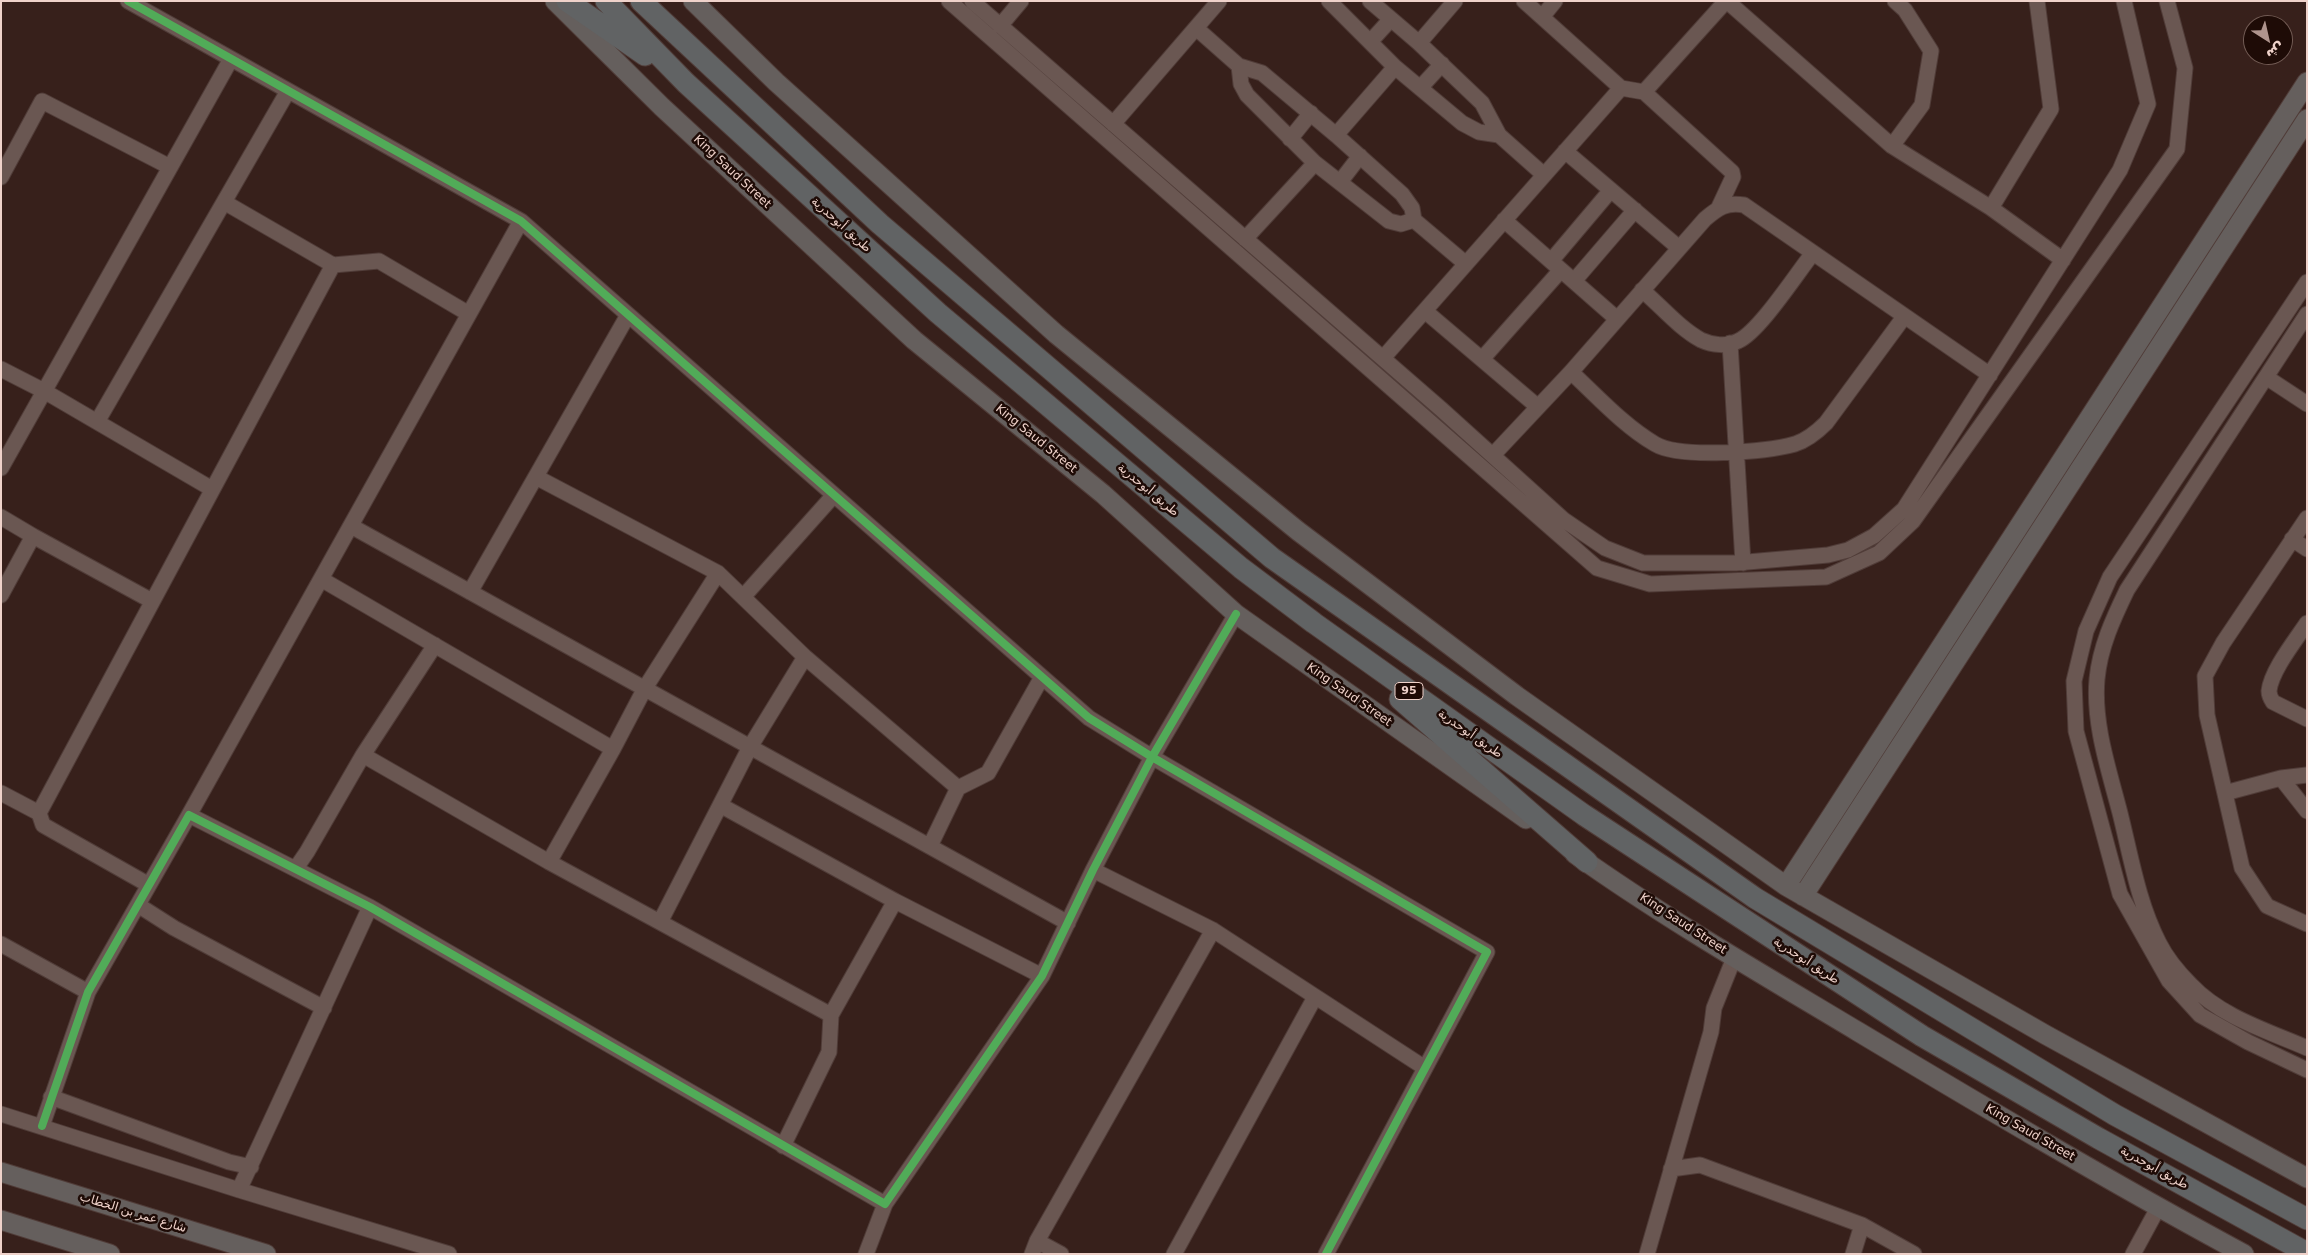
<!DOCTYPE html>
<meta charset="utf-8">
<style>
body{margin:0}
#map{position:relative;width:2308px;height:1255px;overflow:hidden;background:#37201b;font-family:"DejaVu Sans",Cairo,sans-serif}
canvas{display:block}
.frame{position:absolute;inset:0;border:2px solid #efd2ca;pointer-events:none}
.north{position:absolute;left:2243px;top:15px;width:50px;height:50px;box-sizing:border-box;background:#1e0b06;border:1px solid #725b54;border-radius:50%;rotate:145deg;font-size:14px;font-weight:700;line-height:20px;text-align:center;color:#efd2ca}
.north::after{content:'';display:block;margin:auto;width:18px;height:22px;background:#af948d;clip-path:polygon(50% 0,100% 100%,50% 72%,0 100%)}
</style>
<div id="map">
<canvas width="2308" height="1255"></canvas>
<div class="frame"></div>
<div class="north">ش</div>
</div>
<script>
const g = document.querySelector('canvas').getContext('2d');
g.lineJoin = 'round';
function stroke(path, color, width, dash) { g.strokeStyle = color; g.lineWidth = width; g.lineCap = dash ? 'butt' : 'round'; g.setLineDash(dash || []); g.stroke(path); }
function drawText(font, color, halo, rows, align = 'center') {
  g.font = font + ' "DejaVu Sans",Cairo,sans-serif'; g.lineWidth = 5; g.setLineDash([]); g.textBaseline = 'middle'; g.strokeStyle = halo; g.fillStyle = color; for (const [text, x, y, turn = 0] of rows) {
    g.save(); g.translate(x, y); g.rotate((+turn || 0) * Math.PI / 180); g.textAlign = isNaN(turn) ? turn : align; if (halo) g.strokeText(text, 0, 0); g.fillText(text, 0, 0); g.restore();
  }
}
const minor = new Path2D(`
 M128,1L521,221L1089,718L1152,757L1487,952L1326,1254
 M949,1L1597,568L1650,584L1826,577L1879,553L1913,521L2177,149L2185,68L2167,1
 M972,1L1441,409L1564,520L1605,548L1643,563H1736L1828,555L1848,550L1874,536L1904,509L2120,170L2148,104L2124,1
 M1329,1L1395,67L1462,123L1479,132L1499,135L1544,175
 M1370,1L1419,43L1482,103L1499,135
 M1727,1L1892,146L1991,208L2063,260
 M1542,17L1555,1
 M1000,26L1021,1
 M1196,28L1239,66L1241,84L1247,95L1315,163L1389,221L1401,224L1414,220L1466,264
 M1370,42L1391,19
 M1419,43L1455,1
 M1239,66L1262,73L1336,135L1402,194L1412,208L1414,220
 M1420,88L1442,64
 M1621,88L1644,92L1732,172L1733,177L1719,207
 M1644,92L1726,1
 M1113,124L1219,1
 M1336,135L1395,67
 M1290,139L1311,113
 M1892,146L1922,105L1931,51L1905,10L1895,1
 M1565,151L1679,248
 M1,177L42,101L170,167
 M1340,182L1360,156
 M1991,208L2051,109L2037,1
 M1504,220L1617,319
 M1245,239L1315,163
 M1551,261L1611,190
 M333,265L379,261L469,314
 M1574,281L1635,210
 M2307,282L2110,577L2086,631L2074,681L2076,731L2120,894L2169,981L2200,1015L2248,1042L2307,1070
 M1642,290C1661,306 1679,328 1701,340C1712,345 1727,347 1738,341C1759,332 1797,273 1813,253
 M1425,311L1538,407
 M2307,314L2127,590C2113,619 2100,647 2097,679C2093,724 2109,770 2120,813C2131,857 2138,902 2159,943C2166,957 2180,974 2191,985C2221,1017 2268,1031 2307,1048
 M1730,343L1743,563
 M1383,358L1621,88L1524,1
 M1482,359L1561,270
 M1,369L44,391L212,489
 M1571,372C1597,396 1624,426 1655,444C1680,459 1766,452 1795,444C1807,440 1817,432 1826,423L1904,317
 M2266,377L2307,404
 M97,422L288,91
 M1493,455L1571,372L1705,219C1718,208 1726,202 1744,205L1990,375
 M1,468L231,59
 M536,477L718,573L805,657L958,788L930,846
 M1,517L33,536L1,595
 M2307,518L2223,643L2205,676L2207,715L2242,868L2267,906L2307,924
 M351,526L1068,923
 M33,536L152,601
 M2292,539L2307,549
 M321,579L613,749L645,688L718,573
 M470,592L628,315
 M743,597L834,495
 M2307,623C2295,641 2271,671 2269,691C2269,695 2271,699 2273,702L2307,719
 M435,645L363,755L549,862L831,1015L895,901L1042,976
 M2281,778L2307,811
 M958,788L988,773L1042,677
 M1,793L39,813L333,265L224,202
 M2225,793L2281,778L2307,775
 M720,805L895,901
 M39,813L43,825L149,885
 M189,815L521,221
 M549,862L613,749
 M296,868L307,852L363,755
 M1093,870L1213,930L1425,1068
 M138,905L174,928L324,1008
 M660,922L750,747L805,657
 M1,944L88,992
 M51,1097L229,1162L251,1167
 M1,1114L239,1190L449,1254
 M42,1126L88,992L189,815L370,907L885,1204L1042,976L1093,870L1152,757L1236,614
 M783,1146L829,1052L831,1015
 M1671,1169L1700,1165L1862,1225L1914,1254
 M239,1190L370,907
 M1037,1241L1061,1254
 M866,1254L885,1204
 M1032,1254L1037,1241L1213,930
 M1174,1254L1315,997
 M1647,1254L1711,1032L1714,1008L1734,958
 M1853,1254L1862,1225
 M2133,1254L2158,1208`);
const major = new Path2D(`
 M555,1L662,107L914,340L1103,494L1236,614L1526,819
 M693,1L776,82L1056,334L1298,531L1517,696L1786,886L2046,1035L2307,1178
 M1575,854C1665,918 1762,974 1857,1031C1984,1107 2112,1183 2244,1254
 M1786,886L2307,82
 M1803,896L2307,119
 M1,1172L266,1254
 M1,1220L110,1254`);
const highway = new Path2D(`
 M567,1L645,55
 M606,1L686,83L938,313L1241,568L1314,623L1584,815L1922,1036L2098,1138L2307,1253
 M641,1L880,224L1272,558L1755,898L2115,1115L2307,1219
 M1400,699L1587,862`);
stroke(minor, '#503c38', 17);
stroke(major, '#503c38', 21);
stroke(highway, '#503c38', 23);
stroke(minor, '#6a5752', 15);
stroke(major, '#655f5d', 19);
stroke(highway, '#616364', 21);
stroke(new Path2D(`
 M128,1L521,221L1089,718L1152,757L1487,952L1326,1254
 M42,1126L88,992L189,815L370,907L885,1204L1042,976L1093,870L1152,757L1236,614`), '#51ab58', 8);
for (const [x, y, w] of [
 [1409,691,28]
]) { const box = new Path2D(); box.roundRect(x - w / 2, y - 8.5, w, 17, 4); g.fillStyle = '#1e0b06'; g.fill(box); stroke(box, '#efd2ca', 1); }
drawText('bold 11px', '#efd2ca', null, [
 ["95",1409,691]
]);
drawText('12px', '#efd2ca', '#1e0b06', [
 ["King Saud Street",732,172,43],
 ["طريق أبوحدرية",841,225,42],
 ["King Saud Street",1036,439,39],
 ["طريق أبوحدرية",1148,490,40],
 ["King Saud Street",1349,695,35],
 ["طريق أبوحدرية",1470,734,35],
 ["King Saud Street",1683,924,33],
 ["طريق أبوحدرية",1806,961,33],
 ["King Saud Street",2030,1133,30],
 ["طريق أبوحدرية",2154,1168,29],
 ["شارع عمر بن الخطاب",133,1213,17]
]);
</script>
